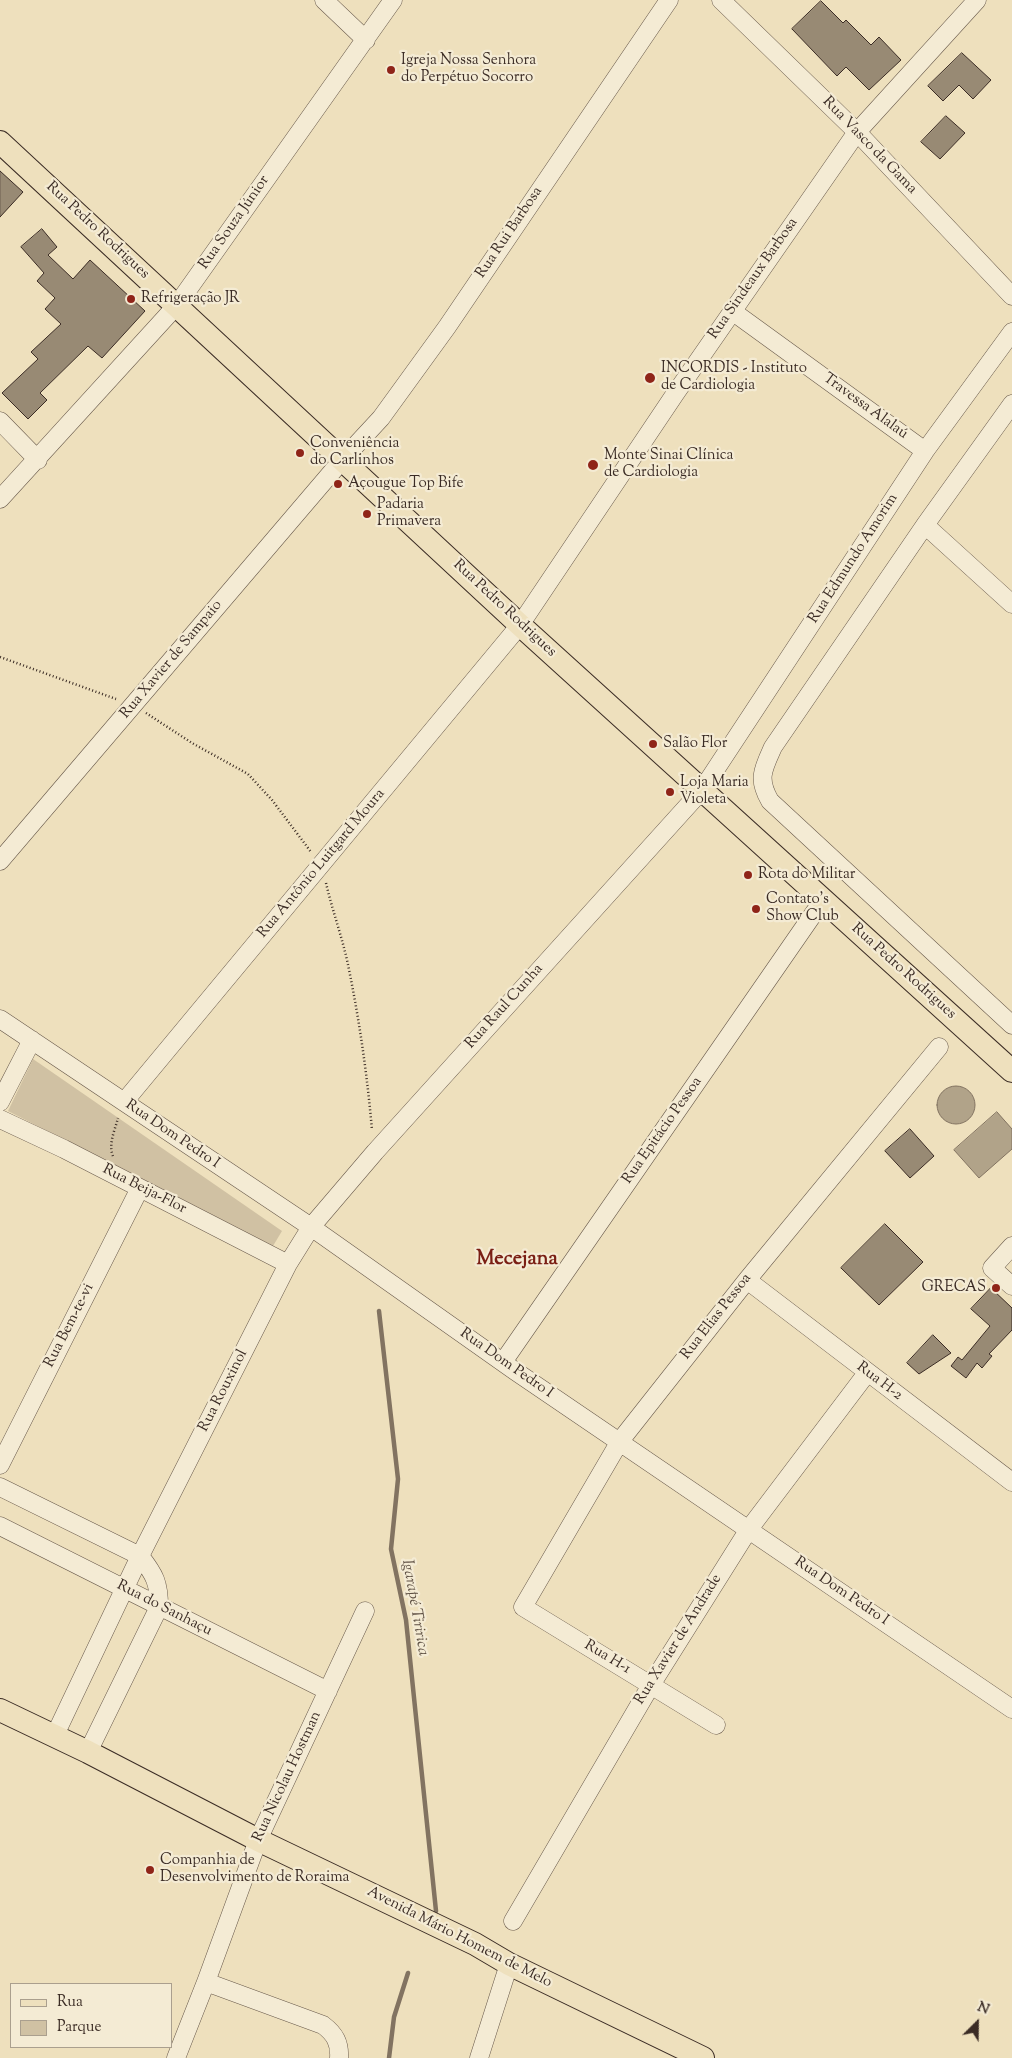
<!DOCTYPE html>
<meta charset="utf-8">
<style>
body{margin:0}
#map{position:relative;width:1012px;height:2058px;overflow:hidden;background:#eee0bd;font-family:"Sorts Mill Goudy",serif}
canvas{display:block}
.legend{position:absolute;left:10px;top:1983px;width:162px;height:65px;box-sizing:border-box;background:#f4ebd4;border:1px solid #aa9f8e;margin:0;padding:6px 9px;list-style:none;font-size:15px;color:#3b2c25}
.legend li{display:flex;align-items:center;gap:10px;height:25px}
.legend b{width:25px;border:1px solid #aa9f8e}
.north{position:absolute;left:952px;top:1998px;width:50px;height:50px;-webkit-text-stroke:4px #f4ebd4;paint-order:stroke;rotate:23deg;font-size:14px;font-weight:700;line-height:20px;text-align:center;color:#3b2c25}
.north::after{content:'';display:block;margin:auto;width:18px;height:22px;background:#3b2c25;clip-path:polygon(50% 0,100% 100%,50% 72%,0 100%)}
</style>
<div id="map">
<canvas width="1012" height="2058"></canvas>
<ul class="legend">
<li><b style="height:6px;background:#eee0bd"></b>Rua</li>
<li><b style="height:14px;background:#d0c1a3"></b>Parque</li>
</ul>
<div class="north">N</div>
</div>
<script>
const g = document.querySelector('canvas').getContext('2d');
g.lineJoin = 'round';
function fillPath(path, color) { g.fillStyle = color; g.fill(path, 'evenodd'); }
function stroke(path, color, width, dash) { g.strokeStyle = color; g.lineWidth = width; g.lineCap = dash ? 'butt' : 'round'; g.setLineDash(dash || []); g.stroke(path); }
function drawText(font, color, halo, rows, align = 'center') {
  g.font = font + ' "Sorts Mill Goudy",serif'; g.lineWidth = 4.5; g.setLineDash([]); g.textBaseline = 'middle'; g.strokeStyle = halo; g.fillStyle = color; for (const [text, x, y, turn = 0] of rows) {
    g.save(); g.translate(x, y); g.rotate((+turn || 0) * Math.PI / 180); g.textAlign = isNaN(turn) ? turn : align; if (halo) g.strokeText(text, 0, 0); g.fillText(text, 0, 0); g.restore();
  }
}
fillPath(new Path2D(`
 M33,1059L282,1231L273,1246L8,1111Z`), '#d0c1a3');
const water = new Path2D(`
 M937 1105a19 19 0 1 1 38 0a19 19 0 1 1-38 0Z
 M997,1112L1012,1129V1149L979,1178L954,1150Z`);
fillPath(water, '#b1a389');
stroke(water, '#827361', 1);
stroke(new Path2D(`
 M379,1311L398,1479L391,1549L406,1620L436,1911
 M389,2058L394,2017L408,1973`), '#827361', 4.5);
const building = new Path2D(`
 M821,1L843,23L846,20L871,45L879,37L901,60L869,90L846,67L837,76L792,29Z
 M962,53L991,80L973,99L959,85L943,101L928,86Z
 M946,116L965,133L940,159L921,142Z
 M0,171L23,192L0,217Z
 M42,229L57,247L48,255L73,279L90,260L145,311L102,358L88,346L40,393L47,400L28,419L2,393L38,359L31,352L61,324L45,309L55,298L37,281L44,273L21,247Z
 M910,1129L934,1156L910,1178L885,1151Z
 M885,1224L923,1262L879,1305L841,1268Z
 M991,1288L1012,1308V1330L989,1354L992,1356L982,1368L977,1363L966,1378L951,1366L958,1357L962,1360L990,1326L971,1309Z
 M933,1335L951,1353L919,1374L907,1363Z`);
fillPath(building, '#988a74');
stroke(building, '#3b2c25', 1);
const minor = new Path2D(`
 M324,0L366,40
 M721,0L857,132L1012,296
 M732,311L925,451
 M1012,404L925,525L773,747C763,769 757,779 770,801L1012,1025
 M0,421L38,460
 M0,499L177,305L393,0
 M925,525L1012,604
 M0,861L343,459L381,418L447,327L669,0
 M0,1019L311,1227L515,1371L1012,1709
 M0,1102L32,1040
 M124,1102L520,625L675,394L857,132L977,0
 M0,1119L64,1149L288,1264
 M1012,1246L992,1268L1012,1286
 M747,1280L1012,1482
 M503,1362L823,900
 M0,1465L140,1188
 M0,1487L140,1556C155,1575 159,1583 159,1607L88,1752
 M0,1526L328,1691
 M716,1725L523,1607L620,1441L747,1280L939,1047
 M55,1735L140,1556L288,1264L311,1227L375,1152L702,790L925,451L1012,332
 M513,1921L651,1685L749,1529L867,1373
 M206,1982L323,2025C335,2034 340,2043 339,2058
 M176,2058L206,1982L258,1840L365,1611
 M479,2058L509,1964`);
const major = new Path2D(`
 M0,142L520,625L1012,1071
 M0,1710L88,1752L258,1840L475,1944L509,1964L703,2058`);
stroke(minor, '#68594b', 19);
stroke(major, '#3b2c25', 24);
stroke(new Path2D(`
 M0,657L116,699
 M146,713L192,743L248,774L272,800L311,852
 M326,883C332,909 341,934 347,960C359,1017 367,1073 372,1130
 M113,1156C108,1144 115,1130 118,1118`), '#3b2c25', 2.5, [1, 2.5]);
stroke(minor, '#f4ebd4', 18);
stroke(major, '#eee0bd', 22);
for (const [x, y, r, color] of [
 [391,70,5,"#8f2418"],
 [131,299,5,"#8f2418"],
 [650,378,6,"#8f2418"],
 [300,453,5,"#8f2418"],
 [593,465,6,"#8f2418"],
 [338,484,5,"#8f2418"],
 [367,514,5,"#8f2418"],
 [653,744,5,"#8f2418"],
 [670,792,5,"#8f2418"],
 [748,875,5,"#8f2418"],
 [756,909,5,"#8f2418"],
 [996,1288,5,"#8f2418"],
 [150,1870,5,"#8f2418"]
]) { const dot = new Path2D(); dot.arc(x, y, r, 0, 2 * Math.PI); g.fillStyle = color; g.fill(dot); stroke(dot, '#f4ebd4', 2); }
drawText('15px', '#3b2c25', '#f4ebd4', [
 ["Igreja Nossa Senhora",401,61],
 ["do Perpétuo Socorro",401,78],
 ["Refrigeração JR",141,299],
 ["INCORDIS - Instituto",661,369],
 ["de Cardiologia",661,386],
 ["Conveniência",310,444],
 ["do Carlinhos",310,461],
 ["Monte Sinai Clínica",604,456],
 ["de Cardiologia",604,473],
 ["Açougue Top Bife",348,484],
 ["Padaria",377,505],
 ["Primavera",377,522],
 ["Salão Flor",663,744],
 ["Loja Maria",680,783],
 ["Violeta",680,800],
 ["Rota do Militar",758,875],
 ["Contato's",766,900],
 ["Show Club",766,917],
 ["GRECAS",986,1288,"right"],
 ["Companhia de",160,1861],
 ["Desenvolvimento de Roraima",160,1878]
], 'left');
drawText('15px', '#3b2c25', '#f4ebd4', [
 ["Rua Vasco da Gama",869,146,46],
 ["Rua Souza Júnior",235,223,-55],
 ["Rua Pedro Rodrigues",97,231,43],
 ["Rua Rui Barbosa",510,233,-56],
 ["Rua Sindeaux Barbosa",754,279,-55],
 ["Travessa Alalaú",865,407,36],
 ["Rua Edmundo Amorim",854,559,-57],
 ["Rua Pedro Rodrigues",504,609,43],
 ["Rua Xavier de Sampaio",172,660,-50],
 ["Rua Antônio Luitgard Moura",322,864,-50],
 ["Rua Pedro Rodrigues",903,972,42],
 ["Rua Raul Cunha",505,1007,-48],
 ["Rua Epitácio Pessoa",663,1131,-55],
 ["Rua Dom Pedro I",172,1135,34],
 ["Rua Beija-Flor",144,1190,27],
 ["Rua Elias Pessoa",717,1317,-52],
 ["Rua Bem-te-vi",70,1326,-63],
 ["Rua Dom Pedro I",506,1364,35],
 ["Rua H-2",879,1382,37],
 ["Rua Rouxinol",224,1391,-63],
 ["Rua Dom Pedro I",841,1592,34],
 ["Rua do Sanhaçu",164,1609,27],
 ["Rua Xavier de Andrade",679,1640,-58],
 ["Rua H-1",607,1658,31],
 ["Rua Nicolau Hostman",288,1777,-65],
 ["Avenida Mário Homem de Melo",459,1938,27]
]);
drawText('italic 16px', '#5e5043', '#f4ebd4', [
 ["Igarapé Tiririca",414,1608,80]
]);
drawText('bold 20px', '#7a1f14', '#f4ebd4', [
 ["Mecejana",517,1261]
]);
</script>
